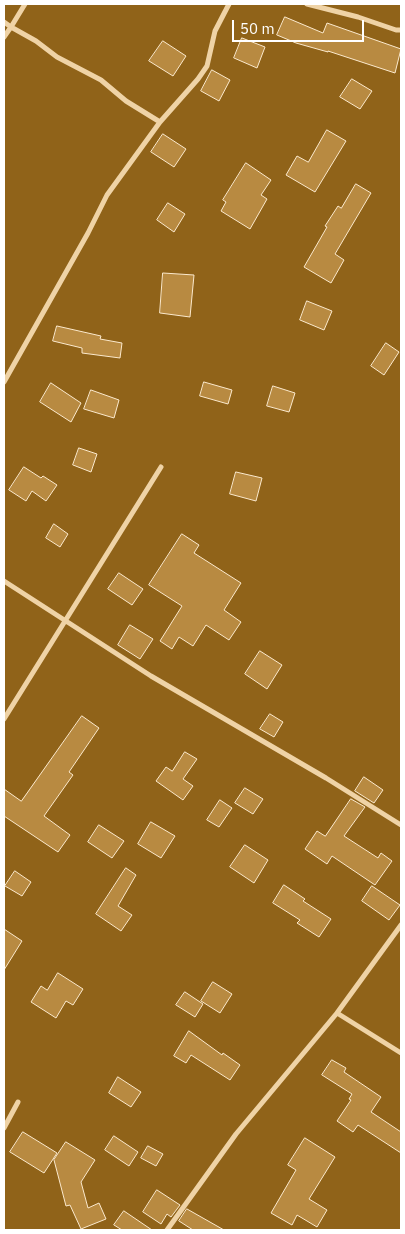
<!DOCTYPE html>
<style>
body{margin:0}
#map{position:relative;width:405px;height:1234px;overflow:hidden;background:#906319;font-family:"IBM Plex Sans",sans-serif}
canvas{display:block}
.frame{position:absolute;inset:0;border:5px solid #fff;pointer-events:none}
.scale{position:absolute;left:232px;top:20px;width:132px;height:22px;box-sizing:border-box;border:2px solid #fff;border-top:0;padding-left:6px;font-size:15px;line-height:18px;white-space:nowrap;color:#fff;-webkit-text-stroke:4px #906319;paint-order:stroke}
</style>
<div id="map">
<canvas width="405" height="1234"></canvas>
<div class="frame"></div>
<div class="scale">50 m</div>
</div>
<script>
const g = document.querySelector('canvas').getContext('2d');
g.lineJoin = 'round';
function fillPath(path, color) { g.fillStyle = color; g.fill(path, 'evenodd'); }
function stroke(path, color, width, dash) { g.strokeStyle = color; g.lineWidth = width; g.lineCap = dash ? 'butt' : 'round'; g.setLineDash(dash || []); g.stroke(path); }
const building = new Path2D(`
 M285,17L323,33L327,23L401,49L395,73L328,51V52L296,43L277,35Z
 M242,38L265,47L257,68L234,58Z
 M163,41L186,56L173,76L149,61Z
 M212,70L230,80L219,101L201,91Z
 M352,79L372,91L360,109L340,97Z
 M327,130L346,141L315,192L286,175L297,156L308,162Z
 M163,134L186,149L174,167L151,152Z
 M246,163L271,180L261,195L267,199L250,229L221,211L226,202L223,200Z
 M356,184L371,193L335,254L344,260L331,283L304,267L327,227L325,226L338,206L341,208Z
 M168,203L185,214L174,232L157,220Z
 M163,273L194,275L190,317L160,313Z
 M307,301L332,311L324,330L300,320Z
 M57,326L101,336L100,339L122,343L120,358L82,353V348L53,341Z
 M386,343L399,352L384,375L371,366Z
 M204,382L232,390L228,404L200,396Z
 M51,383L81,403L71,422L40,402Z
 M273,386L295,393L289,412L267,406Z
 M91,390L119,400L114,418L84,409Z
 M79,448L97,454L91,472L73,465Z
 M24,467L41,478L43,476L57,485L46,501L32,491L26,501L9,490Z
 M236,472L262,478L256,501L230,494Z
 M54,524L68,534L60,547L46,538Z
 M182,534L199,545L194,553L241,583L224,610L241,622L229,640L206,625L193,646L179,637L172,649L160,641L182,606L149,585Z
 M119,573L143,589L132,605L108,589Z
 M130,625L153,639L140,659L118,645Z
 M260,651L282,665L267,689L245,674Z
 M270,714L283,722L274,737L260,729Z
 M82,716L99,728L69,772L73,775L44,816L70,835L58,852L4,816V789L21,801Z
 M185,752L197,759L183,779L193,786L183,800L156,781L166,767L172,771Z
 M364,777L383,790L374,803L355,791Z
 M245,788L263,799L253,814L235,803Z
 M351,799L365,807L344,836L378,858L381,853L392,861L375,885L332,856L327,864L305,849L317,831L325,836Z
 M220,800L232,808L219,827L207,820Z
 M151,822L175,836L161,858L138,844Z
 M99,825L124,841L112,858L88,842Z
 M245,845L268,860L254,883L230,867Z
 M126,868L136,875L118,906L132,915L121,931L96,914Z
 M15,871L31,882L22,896L5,886Z
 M284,885L305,899L303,901L331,919L319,937L297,923L300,920L273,903Z
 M372,886L400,905L389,920L362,901Z
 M4,929L22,941L4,970Z
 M58,973L83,989L73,1005L66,1001L56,1018L31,1002L41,986L47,990Z
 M213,982L232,994L220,1013L201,1001Z
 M185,992L203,1004L195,1017L176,1005Z
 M189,1031L222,1055L223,1053L240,1065L230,1080L191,1055L186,1063L174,1056Z
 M332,1060L346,1068L344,1072L381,1097L371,1112L401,1132V1153L358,1125L353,1132L337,1121L351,1100L349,1099L352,1094L322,1075Z
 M118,1077L141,1092L131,1107L109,1093Z
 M23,1132L57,1153L44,1173L10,1152Z
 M114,1136L138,1152L129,1166L105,1150Z
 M305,1138L335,1157L309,1199L327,1210L317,1227L297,1215L292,1225L271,1213L296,1170L288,1165Z
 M66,1142L95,1160L81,1182L88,1208L99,1203L106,1219L81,1229L70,1205L66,1206L54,1160Z
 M148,1146L163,1154L156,1166L141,1158Z
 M157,1190L180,1205L171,1217L167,1214L161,1224L143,1212Z
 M187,1209L224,1230H193L179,1221Z
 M124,1211L152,1230H122L114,1225Z`);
fillPath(building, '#b88a41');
stroke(building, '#fbe9cd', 1);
stroke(new Path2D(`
 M25,4L11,27L36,41L57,57L101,80L126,101L160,122
 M307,4L358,17L396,30H401
 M4,22L11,27L4,37
 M4,382L88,233L107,195L160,122L198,79L207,66L215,31L229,4
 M4,581L151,676L326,778L401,825
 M4,719L161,467
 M337,1013L401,1053
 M4,1128L18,1102
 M167,1230L236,1134L337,1013L401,925`), '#efd3a6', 5);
</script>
